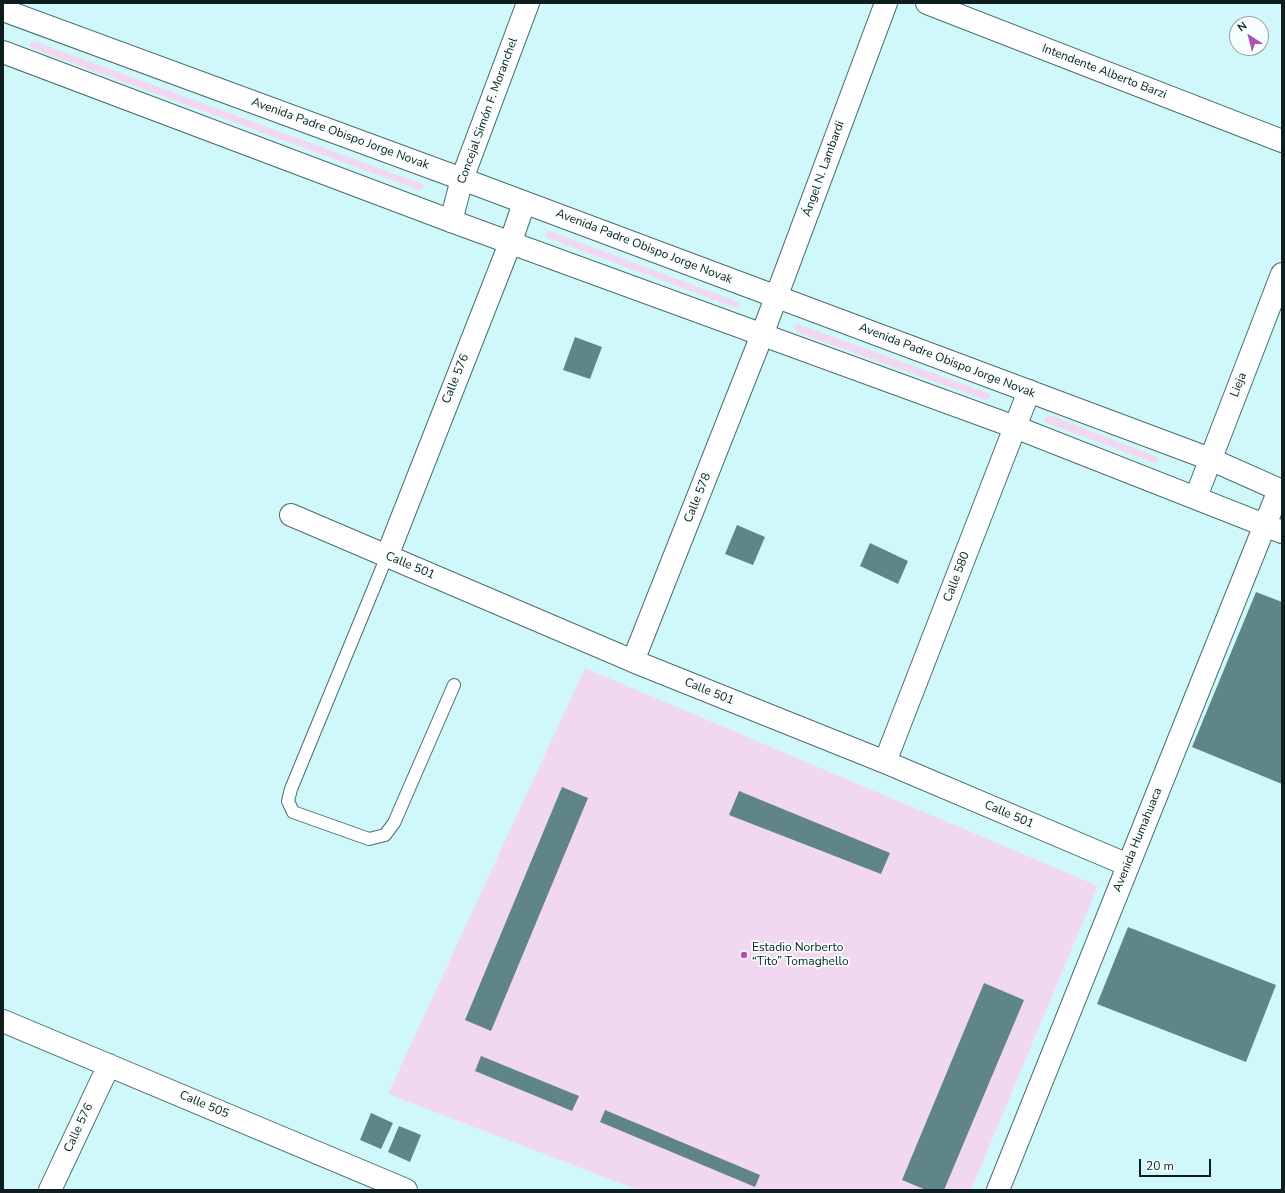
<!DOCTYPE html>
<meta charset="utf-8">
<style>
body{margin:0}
#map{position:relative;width:1285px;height:1193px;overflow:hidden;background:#d0f8fa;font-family:"Nunito Sans",sans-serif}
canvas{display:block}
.frame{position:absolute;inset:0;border:4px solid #0e1e1e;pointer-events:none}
.north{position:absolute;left:1229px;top:16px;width:40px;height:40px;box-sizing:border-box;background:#f6fefe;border:1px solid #99a4a4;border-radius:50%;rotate:324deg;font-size:11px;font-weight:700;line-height:16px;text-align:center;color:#0e1e1e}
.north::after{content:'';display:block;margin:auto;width:14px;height:18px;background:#b24eb4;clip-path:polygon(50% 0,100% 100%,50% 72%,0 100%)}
.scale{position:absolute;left:1139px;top:1159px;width:72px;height:18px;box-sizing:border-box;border:2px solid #0e1e1e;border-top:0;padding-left:5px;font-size:12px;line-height:14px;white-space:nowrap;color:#0e1e1e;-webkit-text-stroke:3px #f6fefe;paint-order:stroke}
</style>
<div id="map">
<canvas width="1285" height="1193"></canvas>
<div class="frame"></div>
<div class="north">N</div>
<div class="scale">20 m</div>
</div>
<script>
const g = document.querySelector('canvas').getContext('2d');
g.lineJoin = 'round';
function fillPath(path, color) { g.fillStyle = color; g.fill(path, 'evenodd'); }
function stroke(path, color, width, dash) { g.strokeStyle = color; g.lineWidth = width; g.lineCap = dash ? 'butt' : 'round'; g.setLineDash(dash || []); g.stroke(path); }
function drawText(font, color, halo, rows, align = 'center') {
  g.font = font + ' "Nunito Sans",sans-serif'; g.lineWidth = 3.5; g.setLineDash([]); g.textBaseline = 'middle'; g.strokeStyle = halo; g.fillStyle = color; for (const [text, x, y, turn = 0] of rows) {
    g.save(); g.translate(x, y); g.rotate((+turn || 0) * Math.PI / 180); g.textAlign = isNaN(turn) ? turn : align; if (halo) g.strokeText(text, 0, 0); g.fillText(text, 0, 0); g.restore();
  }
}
fillPath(new Path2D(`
 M34,41L422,184L424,188L419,190L31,48L29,44Z
 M550,231L738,302L741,305L736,308L548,238L545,234Z
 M798,324L988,393L991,397L986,400L796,332L794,327Z
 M1050,415L1157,457L1158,461L1155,463L1046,423L1044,418Z
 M585,668L1098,886L971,1190H638L388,1094Z`), '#f1d8f0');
fillPath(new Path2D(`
 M575,337L602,347L590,379L563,370Z
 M737,525L765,537L753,565L725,554Z
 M870,543L908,561L898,584L860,566Z
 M1256,592L1282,602V784L1192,747Z
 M562,787L588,798L491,1031L465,1020Z
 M739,791L890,853L881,874L729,815Z
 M1128,927L1276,985L1246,1062L1097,1004Z
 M984,983L1024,1000L944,1190H926L902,1180Z
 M481,1056L579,1096L572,1111L475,1071Z
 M605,1110L760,1175L755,1187L600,1122Z
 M371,1113L393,1123L381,1149L360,1140Z
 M399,1126L421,1135L410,1162L388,1152Z`), '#608587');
const service = new Path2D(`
 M387,556L291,789L288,801L293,812L369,839L385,835L394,823L454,685`);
const minor = new Path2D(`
 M927,3L1282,141
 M451,221L462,179L528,3
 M1196,497L1282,274
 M291,515L633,661L885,762L1128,865
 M387,556L511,241L524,203
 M633,661L762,335L886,3
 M885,762L1029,391
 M3,1021L406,1190
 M50,1190L109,1065
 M998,1190L1279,490`);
const secondary = new Path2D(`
 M3,10L462,179L1210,459L1282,491
 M3,52L451,221L1015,427L1282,532`);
stroke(service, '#496e70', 14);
stroke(minor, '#496e70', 24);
stroke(secondary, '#496e70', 24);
stroke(service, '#fff', 12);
stroke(minor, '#fff', 22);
stroke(secondary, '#fff', 22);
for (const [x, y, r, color] of [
 [744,955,4,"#b24eb4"]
]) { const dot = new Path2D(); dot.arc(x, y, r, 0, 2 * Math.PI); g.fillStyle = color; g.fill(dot); stroke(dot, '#f6fefe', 1.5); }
drawText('12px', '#0e1e1e', '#f6fefe', [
 ["Intendente Alberto Barzi",1104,72,21],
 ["Concejal Simón F. Moranchel",488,111,-70],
 ["Avenida Padre Obispo Jorge Novak",340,134,20],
 ["Ángel N. Lambardi",824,169,-70],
 ["Avenida Padre Obispo Jorge Novak",644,247,21],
 ["Avenida Padre Obispo Jorge Novak",947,361,21],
 ["Calle 576",456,379,-68],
 ["Lieja",1239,385,-69],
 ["Calle 578",698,498,-68],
 ["Calle 501",410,566,23],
 ["Calle 580",957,577,-69],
 ["Calle 501",709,692,22],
 ["Calle 501",1009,815,23],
 ["Avenida Humahuaca",1138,840,-68],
 ["Calle 505",204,1105,23],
 ["Calle 576",79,1128,-65]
]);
drawText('12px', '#0e1e1e', '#f6fefe', [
 ["Estadio Norberto",752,948],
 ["“Tito” Tomaghello",752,962]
], 'left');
</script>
